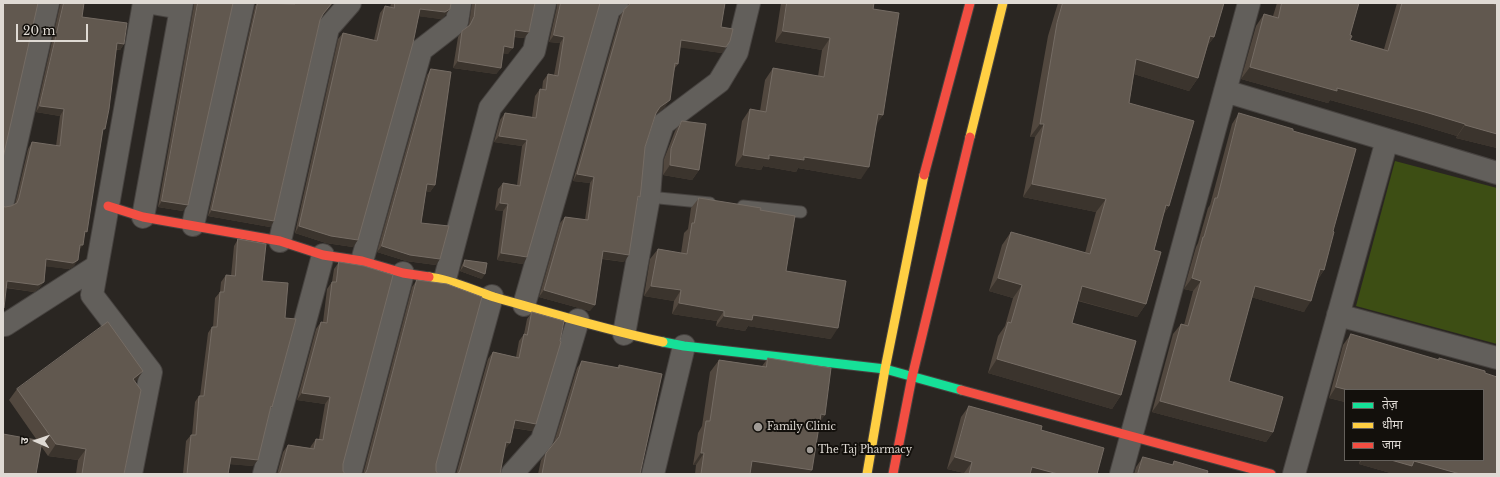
<!DOCTYPE html>
<meta charset="utf-8">
<style>
body{margin:0}
#map{position:relative;width:1500px;height:477px;overflow:hidden;background:#2a2622;font-family:"Libre Baskerville","Noto Sans Devanagari",serif}
canvas{display:block}
.frame{position:absolute;inset:0;border:4px solid #dfdad4;pointer-events:none}
.legend{position:absolute;left:1344px;top:389px;width:140px;height:72px;box-sizing:border-box;background:#13100c;border:1px solid #65615c;margin:0;padding:5px 7px;list-style:none;font-size:12px;color:#dfdad4}
.legend li{display:flex;align-items:center;gap:8px;height:20px}
.legend b{width:20px;border:1px solid #65615c}
.north{position:absolute;left:16px;top:421px;width:40px;height:40px;-webkit-text-stroke:3px #13100c;paint-order:stroke;rotate:272deg;font-size:11px;font-weight:700;line-height:16px;text-align:center;color:#dfdad4}
.north::after{content:'';display:block;margin:auto;width:14px;height:18px;background:#dfdad4;clip-path:polygon(50% 0,100% 100%,50% 72%,0 100%)}
.scale{position:absolute;left:16px;top:24px;width:72px;height:18px;box-sizing:border-box;border:2px solid #dfdad4;border-top:0;padding-left:5px;font-size:12px;line-height:14px;white-space:nowrap;color:#dfdad4;-webkit-text-stroke:3px #13100c;paint-order:stroke}
</style>
<div id="map">
<canvas width="1500" height="477"></canvas>
<div class="frame"></div>
<ul class="legend">
<li><b style="height:5px;background:#16e098"></b>तेज़</li>
<li><b style="height:5px;background:#ffcf43"></b>धीमा</li>
<li><b style="height:5px;background:#f24e42"></b>जाम</li>
</ul>
<div class="north">उ</div>
<div class="scale">20 m</div>
</div>
<script>
const g = document.querySelector('canvas').getContext('2d');
g.lineJoin = 'round';
function fillPath(path, color) { g.fillStyle = color; g.fill(path, 'evenodd'); }
function stroke(path, color, width, dash) { g.strokeStyle = color; g.lineWidth = width; g.lineCap = dash ? 'butt' : 'round'; g.setLineDash(dash || []); g.stroke(path); }
function drawText(font, color, halo, rows, align = 'center') {
  g.font = font + ' "Libre Baskerville",serif'; g.lineWidth = 4; g.setLineDash([]); g.textBaseline = 'middle'; g.strokeStyle = halo; g.fillStyle = color; for (const [text, x, y, turn = 0] of rows) {
    g.save(); g.translate(x, y); g.rotate((+turn || 0) * Math.PI / 180); g.textAlign = isNaN(turn) ? turn : align; if (halo) g.strokeText(text, 0, 0); g.fillText(text, 0, 0); g.restore();
  }
}
fillPath(new Path2D(`
 M1395,161L1497,188V344L1356,306Z`), '#3d4e14');
const lane = new Path2D(`
 M649,197L710,203
 M743,206L801,212`);
const street = new Path2D(`
 M152,3L181,8
 M1225,91L1497,173
 M3,201L48,3
 M143,217L182,3
 M193,225L243,3
 M280,241L328,28L350,3
 M362,261L421,50L457,22L460,3
 M445,279L490,108L534,51L545,3
 M524,305L609,9L617,3
 M1338,315L1497,358
 M5,325L97,266
 M624,334L649,197L652,157L663,124L719,82L737,52L749,3
 M131,474L151,372L92,295L144,3
 M264,474L323,255
 M350,474L403,273
 M443,474L492,296
 M512,474L542,440L578,320
 M653,474L684,346
 M1121,474L1249,3
 M1294,474L1387,140`);
const fast = new Path2D(`
 M663,342L684,346L885,369L961,390`);
const slow = new Path2D(`
 M970,137L1003,3
 M429,277C452,280 472,290 494,297C550,313 606,330 663,342
 M867,474L885,369L924,175`);
const jam = new Path2D(`
 M924,175L970,3
 M108,206L143,217L280,241L323,255L362,261L403,273L429,277
 M961,390L1271,474
 M893,474L912,377L970,137`);
stroke(lane, '#474340', 13);
stroke(street, '#474340', 24);
stroke(fast, '#474340', 11);
stroke(slow, '#474340', 11);
stroke(jam, '#474340', 11);
stroke(lane, '#625f5b', 11);
stroke(street, '#625f5b', 22);
stroke(fast, '#16e098', 9);
stroke(slow, '#ffcf43', 9);
stroke(jam, '#f24e42', 9);
fillPath(new Path2D(`
 M61,3H84L82,17L124,44L120,50H116L85,234L74,266L69,269L46,266L44,282L39,288L34,292L6,288L5,207L11,206L15,204L28,149L32,142L56,146L60,116L36,112L60,5Z
 M194,3H233L183,211L158,207L194,5Z
 M257,3H333L321,17L320,20L274,221L270,227L208,216L255,6Z
 M391,3H451L450,9L445,15L441,19L419,16L353,247L326,243L295,233L338,39L343,33L374,40L380,13L385,6L390,8Z
 M472,3H535L529,32L524,38L514,37L508,54L503,53L501,68L496,74L453,68L458,37L462,31L468,26L469,24Z
 M557,3H600L523,264L497,260L503,211L495,210L498,189L503,183L517,185L522,146L494,142L500,120L505,113L532,117L535,96L540,89L542,90L543,81L548,74L554,75L560,43L549,42L557,6Z
 M629,3H725L721,27L726,47L722,53L680,47L678,64L675,68L665,107L656,114L645,147L638,199L624,262L602,259L590,311L539,297L560,223L565,217L585,220L590,183L573,181L620,16L624,10L629,5Z
 M781,3H874L873,9L883,115L876,124L861,179L798,168L796,172L763,166L761,170L735,166L742,121L750,109L760,111L765,80L773,68L818,76L822,50L775,42Z
 M1058,3H1224L1214,37L1208,45L1198,78L1189,91L1134,74L1129,103L1169,206L1163,215L1154,250L1146,304L1137,317L1078,301L1072,323L1121,395L1112,409L988,373L998,336L1005,326L1013,298L989,291L1002,245L1011,232L1085,253L1096,212L1023,197L1035,137H1030L1048,36Z
 M1277,3H1359L1350,35V40L1384,49L1397,3H1494V4H1497V148L1456,138L1457,136L1417,124L1330,100L1328,103L1241,79L1256,26L1264,14L1273,16Z
 M431,69L435,185L430,192L426,191L421,223L436,265L406,261L377,252L427,75Z
 M1239,113L1293,131L1333,231L1324,270L1318,279L1304,312L1251,297L1229,381L1273,432L1266,442L1152,412L1173,334L1181,324L1184,325L1193,291L1184,289L1196,247L1198,243L1208,208L1210,205L1232,124Z
 M682,121L699,170L692,180L663,175L664,159L675,131Z
 M699,198L760,210L786,271L831,339L748,326L745,331L716,326L717,321L672,314L674,301L644,296L650,259L658,249L681,253L684,233L688,229L691,208Z
 M238,239L262,281L272,407L270,409L253,466L230,464L228,474H183L186,441L191,435H192L195,402L199,396H200L208,333L212,327H213L215,298L220,292L221,282L226,275L231,276L234,246Z
 M465,260L482,279L460,271L462,265Z
 M339,262L343,471L345,474H277L283,452L288,445L310,448L311,446L316,439H319L325,404L297,400L316,329L321,322H323L327,289L332,282L334,269Z
 M417,280L436,464V471L438,474H363L412,287Z
 M532,312L536,424L532,431L513,428L505,450H504L500,474H456L488,359L493,352L516,357L519,341L524,334L527,319Z
 M1351,334L1438,360L1439,358L1485,373L1497,474H1412L1407,473V474H1394L1359,464L1360,460H1483V390H1345V402L1329,398L1343,345Z
 M768,358L819,422L809,474H695L696,465H693L698,433L702,426L710,372L719,360L762,366Z
 M582,361L617,368L619,365L640,474H538L541,460L554,442L577,368Z
 M143,371L135,382L127,460L124,474H76L78,460L48,456L9,400L17,389Z
 M969,406L1041,430L1097,474H964V473L947,469L961,417Z
 M1143,457L1172,465L1174,461L1211,474H1134L1136,467Z`), '#52483f');
fillPath(new Path2D(`
 M332,3L331,6L319,20L323,14Z
 M420,9H450L445,15L441,19L416,16Z
 M515,30L529,32L524,38L511,36Z
 M783,31L830,38L822,50L775,42Z
 M554,35L564,37L560,43L549,42Z
 M1210,36L1214,37L1204,50Z
 M681,40L726,47L722,53L676,47Z
 M117,43L124,44L120,50L113,49Z
 M504,46L513,48L508,54L499,53Z
 M1136,59L1198,78L1189,91L1127,72Z
 M458,61L501,68L496,74L453,68Z
 M1250,67L1337,88L1425,112L1465,124L1457,136L1417,124L1330,100L1328,103L1241,79Z
 M670,100L665,107L656,114L660,107Z
 M40,106L64,109L60,116L36,112Z
 M878,114L883,115L875,127Z
 M1040,124H1044L1035,137H1030Z
 M1465,125L1497,134V148L1456,138Z
 M499,136L527,140L522,146L494,142Z
 M743,155H769L804,157L869,167L861,179L798,168L796,172L763,166L761,170L735,166Z
 M670,165L699,170L692,180L663,175Z
 M577,174L594,177L590,183L573,181Z
 M427,184L435,185L430,192L423,190Z
 M1032,184L1106,199L1096,212L1023,197Z
 M162,201L188,205L183,211L158,207Z
 M500,203L508,204L503,211L495,210Z
 M1166,205L1169,206L1160,219Z
 M212,210L274,221L270,227L208,216Z
 M299,226L358,240L353,247L326,243L295,233Z
 M80,245H83L79,251Z
 M382,246L440,259L436,265L406,261L377,252Z
 M603,251L629,255L624,262L598,258Z
 M501,253L527,257L523,264L497,260Z
 M46,259L78,260L74,266L69,269L42,266Z
 M464,266L485,274L482,279L460,271Z
 M1320,269L1324,270L1316,281Z
 M998,278L1022,285L1013,298L989,291Z
 M1192,278L1201,281L1193,291L1184,289Z
 M7,281L44,282L39,288L34,292L3,287Z
 M651,286L681,290L674,301L644,296Z
 M1082,286L1146,304L1137,317L1073,299Z
 M1255,286L1311,301L1304,312L1247,296Z
 M544,290L595,305L590,311L539,297Z
 M679,303L724,311L717,321L672,314Z
 M753,315L838,328L831,339L748,326L745,331L716,326L724,316Z
 M997,359L1121,395L1112,409L988,373Z
 M143,371L135,383L133,379Z
 M1336,387L1348,390H1345V402L1329,398Z
 M302,393L330,397L325,404L297,400Z
 M1160,401L1273,432L1266,442L1152,412Z
 M821,414L825,415L816,427Z
 M515,420L536,424L532,431L510,427Z
 M506,442L510,443L505,450L501,449Z
 M56,444L86,449L78,460L48,456Z
 M701,453H704L696,465H693Z
 M231,457L258,460L253,466L227,464Z
 M955,457L972,462L964,473L947,469Z
 M1362,460H1391L1414,461L1460,474H1412L1407,473V474H1394L1359,464Z
 M752,461L812,470L809,474H752L744,473Z
 M1032,467L1058,474H1027Z`), '#3b342d');
const building = new Path2D(`
 M3,3H38L3,158Z
 M64,3H84L82,17L127,23L124,44L117,43L109,109L105,129H103L87,232L85,231L83,245H80L78,260L73,263L46,259L44,282L38,285L7,281L4,308H3V206L5,207L11,206L17,203L19,198L32,142L60,146L64,109L40,106Z
 M198,3H233L188,205L162,201Z
 M258,3L295,4V3H332L323,14L320,20L274,221L212,210Z
 M395,3H451L450,9L445,12L420,9L413,43L358,240L331,236L299,226L343,33L377,41L385,6L394,8Z
 M476,3H535L529,32L515,30L513,48L504,46L501,68L458,61L462,31L470,25L474,17Z
 M561,3H600L527,257L501,253L508,204L500,203L503,183L520,186L527,140L499,136L505,113L536,118L540,89L546,90L548,74L558,76L564,37L554,35Z
 M631,3H725L721,27L733,29L730,41L726,47L681,40L678,64L675,63L670,100L660,107L656,113L645,147L641,189L640,197L638,196L629,255L603,251L595,305L544,290L565,217L588,220L594,177L577,174L624,10Z
 M787,3H874L873,9L899,13L883,115L878,114L869,167L804,157V160L769,155V159L743,155L750,109L766,112L773,68L824,77L830,38L783,31Z
 M1063,3H1224L1214,37L1210,36L1198,78L1136,59L1129,103L1194,121L1169,206L1166,205L1154,250L1161,252L1146,304L1082,286L1072,323L1136,341L1121,395L997,359L1008,322L1011,323L1022,285L998,278L1011,232L1090,254L1106,199L1032,184L1044,124H1040L1057,23Z
 M1282,3H1359L1350,35L1352,36L1350,40L1388,51L1402,3H1494V4H1497V134L1465,125V124L1425,112L1337,88V91L1250,67L1264,14L1278,18Z
 M431,69L451,72L435,185L427,184L421,223L449,226L440,259L410,255L382,246Z
 M1239,113L1293,129V131L1356,149L1333,231L1334,232L1324,270L1320,269L1311,301L1255,286L1229,381L1283,397L1273,432L1160,401L1181,324L1188,326L1201,281L1192,278L1203,237H1204L1215,198H1217Z
 M682,121L706,124L699,170L670,165L671,149Z
 M699,198L743,205L761,208L760,210L795,216L786,271L846,281L838,328L753,315L752,320L724,316V311L679,303L681,290L651,286L658,249L687,254L692,223H694Z
 M238,239L266,244L262,281L288,283L285,318L296,319L272,407L271,406L258,460L231,457L228,474H187L191,435H196L199,396H204L212,327H217L220,292H224L226,275L235,276Z
 M465,260L487,263L485,274L464,266Z
 M339,262L364,266L393,275L343,464V471L345,474H279L281,471L288,445L314,449L316,439L323,440L330,397L302,393L321,322L327,323L332,282H336Z
 M417,280L447,284L482,297L436,464V471L438,474H365L367,470Z
 M532,312L564,321L560,341L561,342L536,424L515,420L510,443L506,442L500,474H458L460,470L493,352L519,358L524,334L527,335Z
 M108,322L143,371L133,379L141,390L124,474H82L86,449L56,444L17,389Z
 M1351,334L1439,360V358L1485,371V373L1497,377V474H1460L1414,461L1412,466L1391,460H1483V390H1348L1336,387Z
 M768,358L831,368L825,415L821,414L812,470L752,461L750,474H701L704,453H701L706,421H710L719,360L766,367Z
 M582,361L619,368V365L662,374L640,474H542L546,453L559,437Z
 M969,406L1042,426L1041,430L1104,448L1097,474H1058L1032,467L1030,474H969L972,462L955,457Z
 M3,434L42,441L36,474H3Z
 M1143,457L1173,465L1174,461L1208,471L1207,473L1211,474H1138Z`);
fillPath(building, '#61584f');
stroke(building, '#756c64', 1);
for (const [x, y, r, color] of [
 [758,427,5,"#a09b96"],
 [810,450,4,"#a09b96"]
]) { const dot = new Path2D(); dot.arc(x, y, r, 0, 2 * Math.PI); g.fillStyle = color; g.fill(dot); stroke(dot, '#13100c', 1.5); }
drawText('10px', '#dfdad4', '#13100c', [
 ["Family Clinic",767,427],
 ["The Taj Pharmacy",818,450]
], 'left');
</script>
